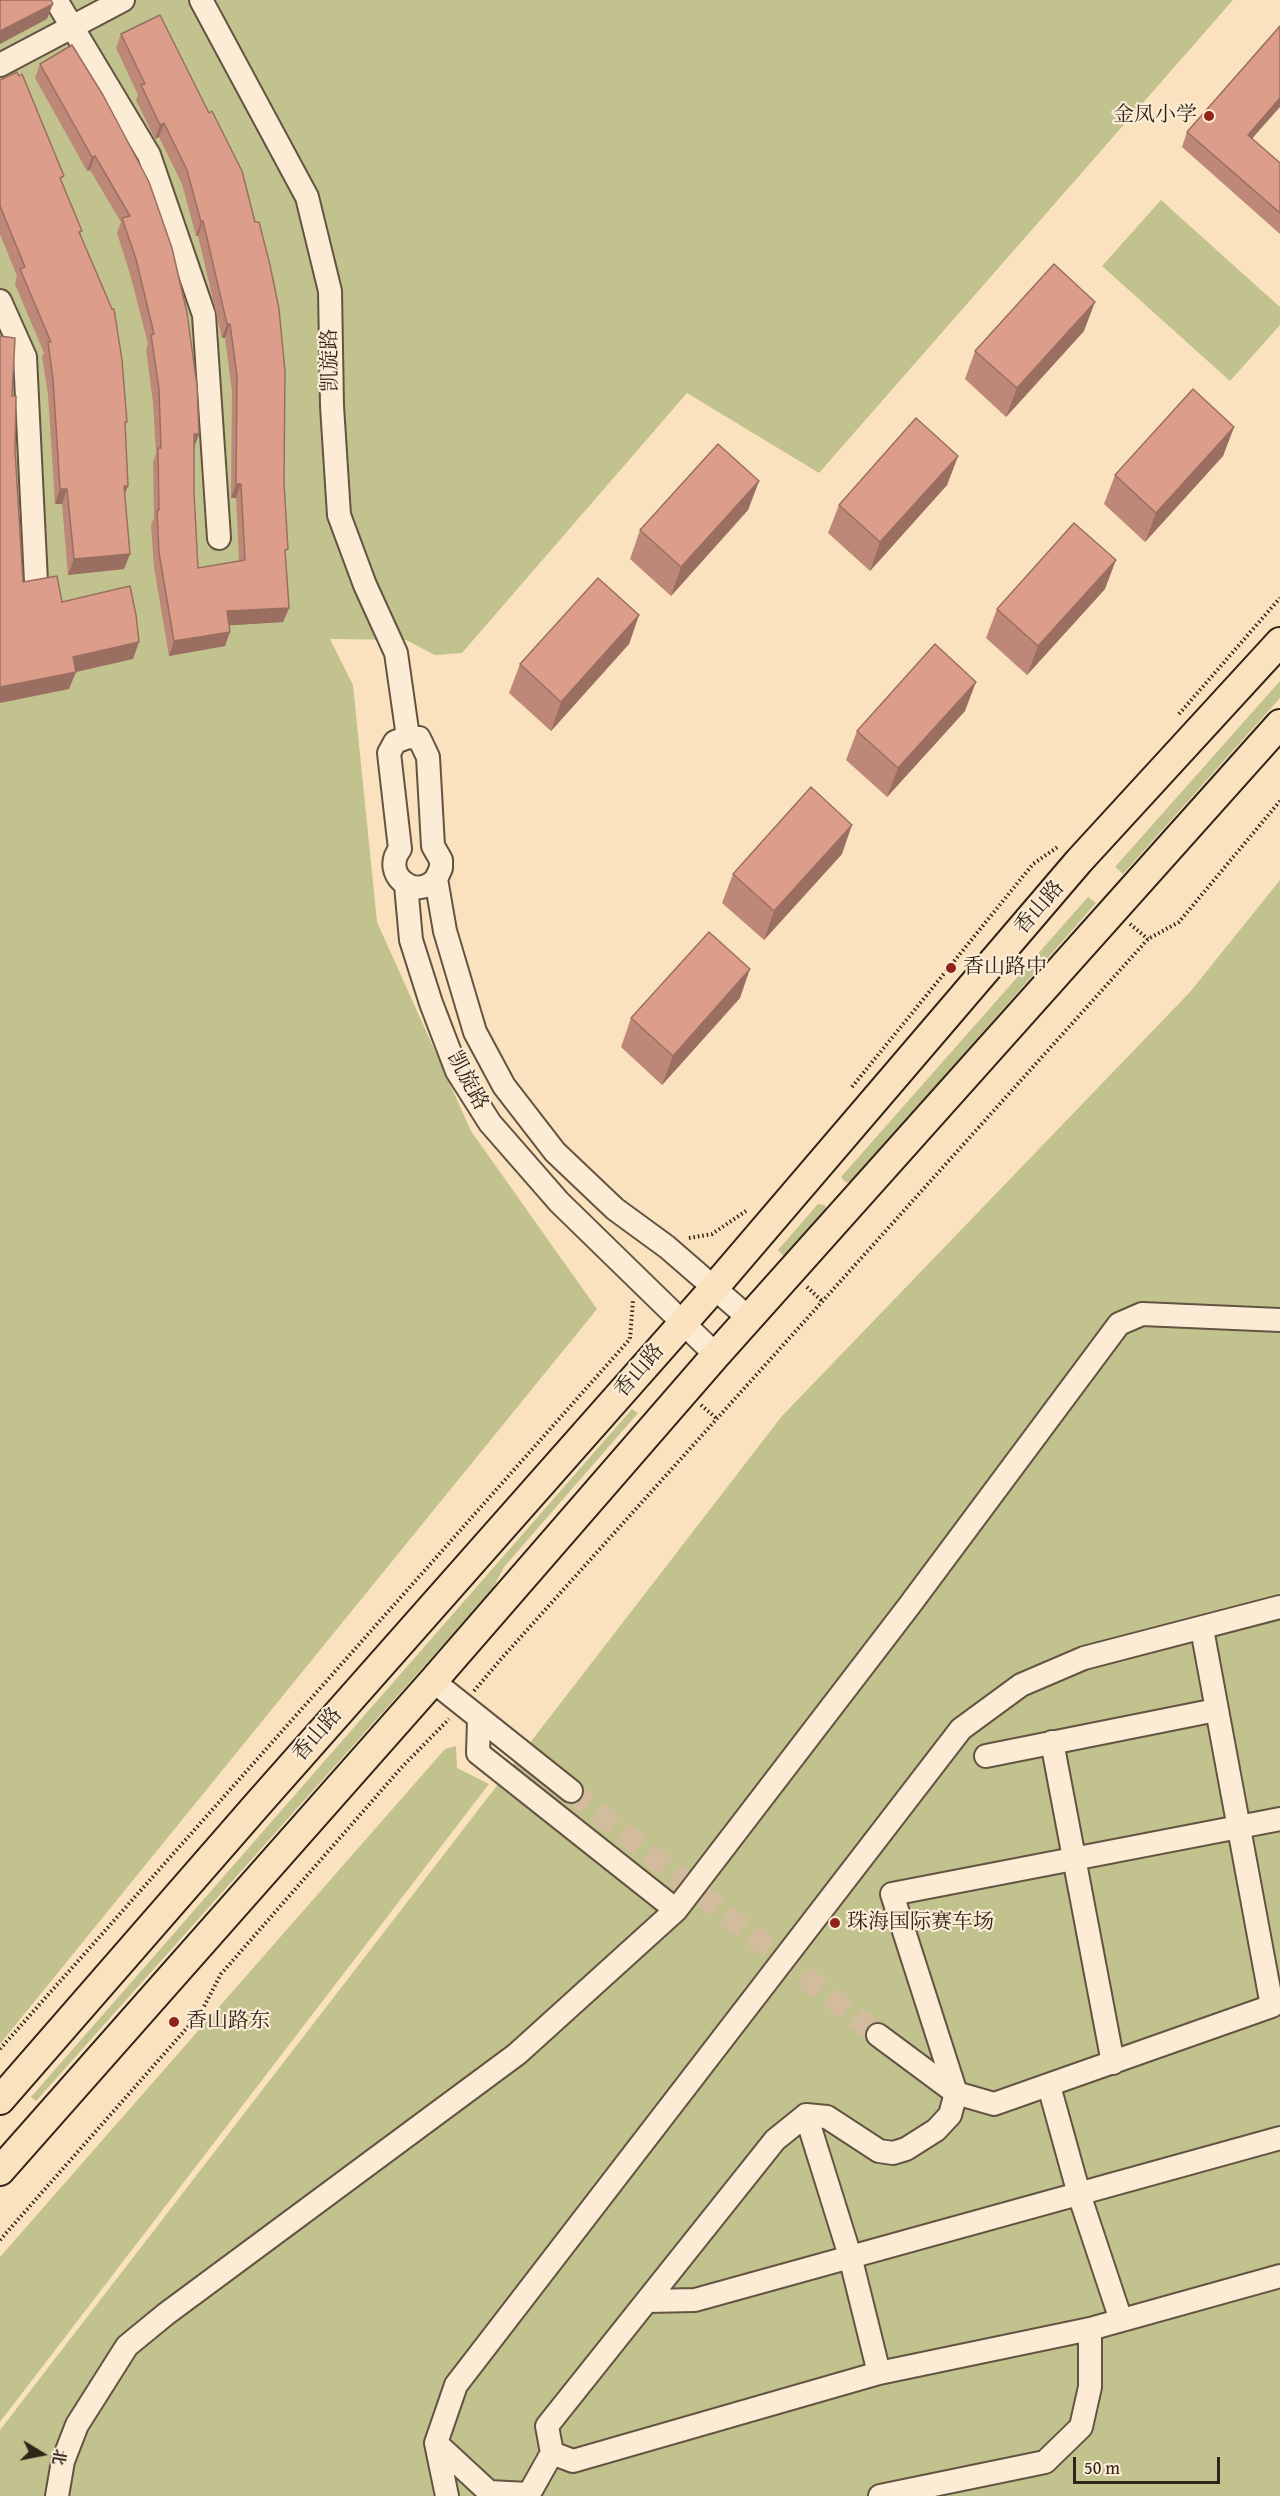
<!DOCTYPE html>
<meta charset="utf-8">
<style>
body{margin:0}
#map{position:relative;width:1280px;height:2496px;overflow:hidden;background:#fbe2be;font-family:"Gentium Book Plus","Noto Serif SC",serif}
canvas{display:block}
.north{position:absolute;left:12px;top:2424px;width:60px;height:60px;-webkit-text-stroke:4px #fcecd5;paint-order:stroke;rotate:100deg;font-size:16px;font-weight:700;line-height:24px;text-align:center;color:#302419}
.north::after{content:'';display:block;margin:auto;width:21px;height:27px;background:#302419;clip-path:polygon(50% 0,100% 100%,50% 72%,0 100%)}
.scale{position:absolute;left:1073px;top:2457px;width:147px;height:27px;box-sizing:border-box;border:3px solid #302419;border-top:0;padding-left:8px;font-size:18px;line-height:21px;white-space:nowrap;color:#302419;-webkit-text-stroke:4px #fcecd5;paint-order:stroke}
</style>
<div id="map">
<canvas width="1280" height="2496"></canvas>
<div class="north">北</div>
<div class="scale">50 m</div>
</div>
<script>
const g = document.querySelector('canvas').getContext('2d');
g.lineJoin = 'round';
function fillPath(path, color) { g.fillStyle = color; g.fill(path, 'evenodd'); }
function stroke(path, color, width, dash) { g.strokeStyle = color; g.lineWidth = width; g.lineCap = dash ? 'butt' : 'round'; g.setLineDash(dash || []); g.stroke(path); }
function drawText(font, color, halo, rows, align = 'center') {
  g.font = font + ' "Gentium Book Plus","Noto Serif SC",serif'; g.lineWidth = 4.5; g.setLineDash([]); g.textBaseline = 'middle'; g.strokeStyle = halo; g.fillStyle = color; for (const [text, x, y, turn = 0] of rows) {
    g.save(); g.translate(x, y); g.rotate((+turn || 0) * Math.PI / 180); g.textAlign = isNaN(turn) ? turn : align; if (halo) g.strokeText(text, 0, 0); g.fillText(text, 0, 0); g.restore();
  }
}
fillPath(new Path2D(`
 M0,0H1233L819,473L687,393L462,653L435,655L406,640L330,639L353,685L377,922L471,1131L597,1309L0,2044Z
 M1161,200L1280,307V325L1230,381L1102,266Z
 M1280,681V698L1123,874L1115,867Z
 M1280,880V2496H0V2430L782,1416L1190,992Z
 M1088,897L1096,903L851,1183L845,1182L841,1177Z
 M818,1204L825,1205L826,1210L785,1257L778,1250Z
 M632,1409L638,1413L504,1567L492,1590L36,2101L31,2097Z
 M456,1746L457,1768L489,1784L0,2422V2257L445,1749Z`), '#c2c28f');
stroke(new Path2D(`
 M571,1791L878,2035`), '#d2bc9d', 22, [22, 11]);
const minor = new Path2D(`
 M56,0L149,155L204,315L219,538
 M201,0L307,197L330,291L332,406L339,515L365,585L396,653L408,737
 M0,65L123,0
 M0,301L25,357L36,582
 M436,879C414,902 381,873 400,849L389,753L395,742L408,737L419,738L428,757L433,846L441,860V868L436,879L445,931L475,1032L504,1086L555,1152L615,1209L667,1247L750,1319
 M406,885L411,940L431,1003L457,1071L490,1123L559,1202L716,1355
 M433,1681L571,1791
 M479,1720L478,1753L676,1910
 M1052,1742L1113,2063
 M986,1756L1216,1710
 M1280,1819L892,1894L956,2093L950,2115L936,2130L906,2149L893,2153L879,2151L827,2117L806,2115L775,2140L547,2426L552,2453L573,2461L879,2373L1090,2329L1280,2276
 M878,2035L956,2093L994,2104L1272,2006L1202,1629
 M1049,2086L1079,2194L1121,2320
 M806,2115L850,2256L879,2373
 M647,2301L695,2300L1280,2138
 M436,2443L489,2492L529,2494L552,2453
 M57,2496L63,2461L77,2425L127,2346L166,2314L517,2054L676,1910L909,1606L1119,1324L1142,1314L1280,1320
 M447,2496L436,2443L456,2385L961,1729L1021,1685L1084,1658L1280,1607
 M880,2496L1045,2462L1081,2427L1090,2387V2329`);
const major = new Path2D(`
 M0,2100L257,1805L714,1288L1079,861L1280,642
 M0,2171L433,1681L716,1355L1280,724`);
stroke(minor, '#635442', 26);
stroke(major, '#302419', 32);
stroke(new Path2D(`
 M1179,714L1280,598
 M1130,924L1148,939
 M852,1087L1033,864L1059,846
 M689,1238L712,1234L746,1211
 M807,1287L822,1301
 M701,1405L716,1418
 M474,1691L501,1659L1148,939L1179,922L1280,801
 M0,2049L630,1339L633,1300
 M0,2240L201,2012L221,1974L401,1768L449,1719`), '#302419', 4, [1.5, 3]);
stroke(minor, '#fcecd5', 22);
stroke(major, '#fbe2be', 28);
fillPath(new Path2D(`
 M160,15L284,483L286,556L289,608L283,622L229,625L225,646L169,656L154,567L151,525L154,518L153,462L156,454L153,403L146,349L148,344L130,274L117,233L121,222L90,170L87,171L35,78L40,64L103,95L199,434L194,447V493L198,568L239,561L236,498H231L232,391L225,338H222L198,236H196L182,184L159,137L155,139L136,100L138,95L116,48L121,34Z
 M0,80L62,181L81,235L125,427L128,486L124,496L130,554L124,569L68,575L62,504H55L48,394L42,357L44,353L15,284L17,276L0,234Z
 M1187,132L1252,138L1280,163V234L1182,147Z
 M1084,331L1006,417L965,379L975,351Z
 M1234,427L1223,456L1145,542L1104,504L1115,475Z
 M958,456L947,485L870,571L828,533L839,505Z
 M759,481L748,510L671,596L630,559L640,530Z
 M1105,589L1027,675L986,638L997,609Z
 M639,615L629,644L551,731L509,693L520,664Z
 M965,711L887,797L846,760L857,731Z
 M842,854L764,940L722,903L733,874Z
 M740,998L662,1085L621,1047L631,1018Z`), '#bd8877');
fillPath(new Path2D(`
 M53,4L47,19L0,44V31Z
 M1280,98V107L1242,150L1248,135Z
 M164,123L159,137L155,139L160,125Z
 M95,156L90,170L87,171L92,157Z
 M203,221L198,236H196L201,222Z
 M1095,302L1084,331L1006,417L1017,388Z
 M227,324H230L225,338H222Z
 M1234,427L1223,456L1145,542L1156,513Z
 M194,434H199L194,448Z
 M958,456L947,485L870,571L880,542Z
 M759,481L748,510L671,596L681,567Z
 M236,484H241L236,498H231Z
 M124,486H128L122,501Z
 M60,489H67L62,504H55Z
 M130,554L124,569L68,575L74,559Z
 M1116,560L1105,589L1027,675L1038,646Z
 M289,608L283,622L221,626L227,611Z
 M639,615L629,644L551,731L561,702Z
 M230,632L225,646L169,656L174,641Z
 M139,642L133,659L76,672L69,689L0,703V687L73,657Z
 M976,682L965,711L887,797L898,768Z
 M852,825L842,854L764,940L774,911Z
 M750,969L740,998L662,1085L673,1056Z`), '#9a6f61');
const building = new Path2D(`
 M0,0H51L53,4L0,31Z
 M160,15L209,113L212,111L242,171L255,222H259L270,265L279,309L285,371L284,483L288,549L285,550L289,608L227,611L230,632L174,641L159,553L157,511L159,510L158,448H161L159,389L151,335L154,334L136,259L122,218L130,216L95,156L92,157L40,64L72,45L103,95L149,182L172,248L187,313L197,386L199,434H194V493L198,568L245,560L241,484H236L237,376L230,324H227L203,221L201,222L187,170L164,123L160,125L141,85L145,84L121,34Z
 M1280,26V98L1248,135L1280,163V213L1187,132Z
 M17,72L19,76L22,74L64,176L60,178L82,231L79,232L112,309H114L122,360L127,422H125L128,486H124L130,554L74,559L67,489H60L53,379L48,342H51L20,269L25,267L0,206V80Z
 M1054,264L1095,302L1017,388L975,351Z
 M0,336L15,338L12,396H16L15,450L23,582L57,576L62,602L130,586L136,615L139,642L73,657L76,672L0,687Z
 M1193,389L1234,427L1156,513L1115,475Z
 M916,418L958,456L880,542L839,505Z
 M718,444L759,481L681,567L640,530Z
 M1074,523L1116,560L1038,646L997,609Z
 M598,578L639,615L561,702L520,664Z
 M935,644L976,682L898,768L857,731Z
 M811,787L852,825L774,911L733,874Z
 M709,932L750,969L673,1056L631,1018Z`);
fillPath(building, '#dc9e8a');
stroke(building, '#9a6f61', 1.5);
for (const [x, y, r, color] of [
 [1209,116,6,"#8f2418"],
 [951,968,6,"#8f2418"],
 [835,1923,6,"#8f2418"],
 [174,2022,6,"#8f2418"]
]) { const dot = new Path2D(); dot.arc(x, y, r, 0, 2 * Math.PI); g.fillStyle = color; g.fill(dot); stroke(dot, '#fcecd5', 2); }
drawText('21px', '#302419', '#fcecd5', [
 ["金凤小学",1197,116,"right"],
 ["香山路中",963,968],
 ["珠海国际赛车场",847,1923],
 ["香山路东",186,2022]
], 'left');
drawText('21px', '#302419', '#fcecd5', [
 ["凯旋路",331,360,-91],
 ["香山路",1040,908,-49],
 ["凯旋路",467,1081,62],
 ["香山路",640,1371,-49],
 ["香山路",318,1735,-49]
]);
</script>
